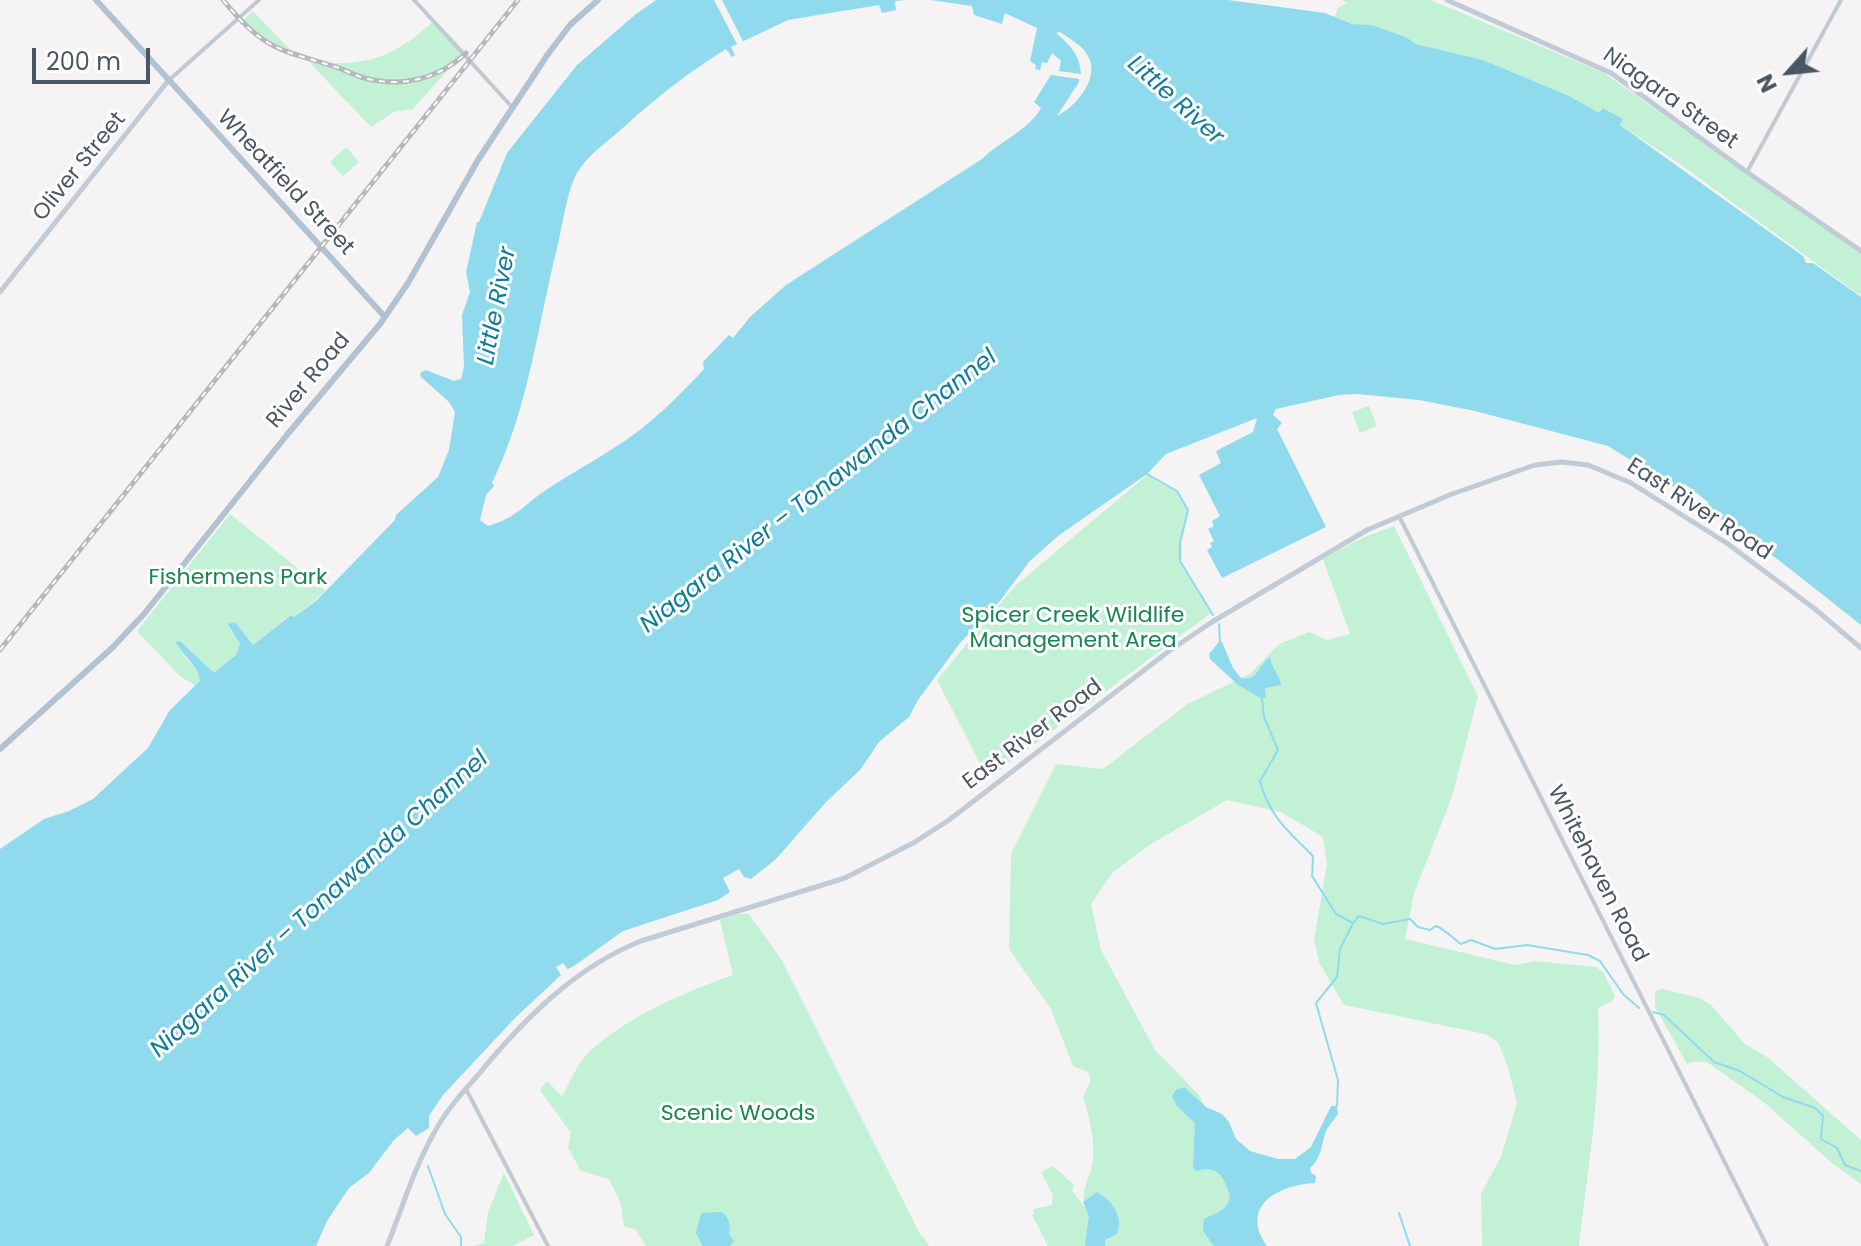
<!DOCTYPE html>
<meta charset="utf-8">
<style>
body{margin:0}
#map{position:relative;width:1861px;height:1246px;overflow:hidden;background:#f5f3f3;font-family:Poppins,sans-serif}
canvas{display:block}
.north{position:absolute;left:1749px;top:32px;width:80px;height:80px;-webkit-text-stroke:6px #fff;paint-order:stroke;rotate:243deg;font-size:22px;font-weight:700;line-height:32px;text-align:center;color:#4a5661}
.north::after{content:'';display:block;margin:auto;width:28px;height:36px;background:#4a5661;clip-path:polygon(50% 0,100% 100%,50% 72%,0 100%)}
.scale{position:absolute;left:32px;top:48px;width:118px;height:36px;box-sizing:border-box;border:4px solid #4a5661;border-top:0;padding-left:10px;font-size:24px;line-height:28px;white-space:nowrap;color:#4a5661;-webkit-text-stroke:6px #fff;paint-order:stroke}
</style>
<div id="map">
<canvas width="1861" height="1246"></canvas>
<div class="north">N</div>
<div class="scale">200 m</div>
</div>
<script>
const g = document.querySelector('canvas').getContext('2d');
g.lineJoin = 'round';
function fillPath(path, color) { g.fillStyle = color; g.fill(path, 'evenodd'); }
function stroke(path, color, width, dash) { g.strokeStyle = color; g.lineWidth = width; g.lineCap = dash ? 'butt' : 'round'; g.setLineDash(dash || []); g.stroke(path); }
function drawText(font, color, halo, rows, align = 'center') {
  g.font = font + ' Poppins,sans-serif'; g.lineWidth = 6; g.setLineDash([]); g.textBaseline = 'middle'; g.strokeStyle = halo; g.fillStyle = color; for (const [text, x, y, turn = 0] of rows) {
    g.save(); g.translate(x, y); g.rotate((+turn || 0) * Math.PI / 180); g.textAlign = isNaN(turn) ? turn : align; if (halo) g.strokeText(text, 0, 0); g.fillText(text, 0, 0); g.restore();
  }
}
fillPath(new Path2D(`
 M1342,0H1431L1604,73L1861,254V296L1677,162L1620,125L1623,119L1604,108L1600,114L1483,60L1416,44L1406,37L1372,25L1352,24L1334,17L1339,7L1347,3Z
 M253,11L299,59C275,51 258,41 240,23Z
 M435,20L465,51L413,109L394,112L371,127L310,63C368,65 391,60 435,20Z
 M346,147L359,162L343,176L330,162Z
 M1369,406L1377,426L1360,433L1352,412Z
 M1147,475L1176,491L1188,510L1180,543V560L1211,613L988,779L937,680L1014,587Z
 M230,514L326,591L294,617L290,615L253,645L235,622L229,624L240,644L237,655L214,673L183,655L198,670L200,681L195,687L192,683L181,677L137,631Z
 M1394,526L1478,696L1452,797L1414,893L1405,939L1515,965L1535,961L1596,967L1603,972L1615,996L1612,1001L1598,1008C1602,1087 1588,1167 1579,1246H1482L1481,1194L1501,1157L1517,1103L1507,1064L1498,1042L1485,1034L1344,1005L1319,962L1314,940L1327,864L1323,837L1281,812L1227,800L1151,844L1113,872L1091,904L1101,950L1155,1050L1199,1095L1229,1150L1258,1246H1048L1032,1215L1034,1214L1033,1210C1040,1206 1046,1208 1052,1204L1053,1195L1041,1172L1053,1166L1074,1185L1072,1190L1085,1208C1080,1187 1091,1179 1093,1159C1095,1138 1089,1117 1083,1097L1091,1080L1088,1072L1073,1066L1051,1009L1009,949L1011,854L1056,764L1103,769L1186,705L1250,674L1279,644L1309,632L1327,640L1350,634L1323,559L1362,538Z
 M738,914H749L781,959L921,1236H923L929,1246H646L635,1229L624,1226L620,1201L609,1179L581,1171L568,1148L571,1133L540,1090L547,1081L562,1096C569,1084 575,1069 583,1059C614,1022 689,990 733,975L720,920Z
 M1662,989L1700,998L1712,1006L1745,1044L1767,1057L1861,1140V1184L1833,1164L1766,1104L1707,1062H1693L1687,1064L1655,1007V991Z
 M504,1173L534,1235L513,1246H474L484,1243L488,1212Z`), '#c3f1d5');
fillPath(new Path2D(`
 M656,0H906L895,1L896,10L882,13L879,5L788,20L731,47L735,55L732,57L726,49C689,72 657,97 625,126C609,141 588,154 577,173C567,191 563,223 558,244C537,327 530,404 492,483L494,486L486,495L480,520L488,526C518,517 522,506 546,490C570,474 596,460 620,444C651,424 679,396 704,369L703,362L729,335L733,338L750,317L786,285L982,159C1000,141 1029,130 1041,108L1034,102L1051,75L1079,79V82L1057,116C1075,107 1099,80 1089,58C1084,46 1070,39 1060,32L1056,33C1070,45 1080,55 1081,74L1059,71L1061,61L1052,53L1047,63L1042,62L1040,70L1035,69L1036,65L1030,61L1037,28L1005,13L1002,24L974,15L972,6L931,0H1228L1325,13L1352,24L1372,25L1406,37L1416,44L1483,60L1569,96L1599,113L1603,108L1623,119L1620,125L1803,256L1806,263H1813L1861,297V625L1780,561L1709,511L1708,502L1685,484L1680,491L1608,446L1475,411L1419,400L1357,394L1339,395L1276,409L1273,415L1282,423L1277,429L1326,527L1222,578L1207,550L1212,547L1210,543L1214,541L1208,529L1214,526L1212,521L1220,516L1199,475L1221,463L1216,451L1253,432L1257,418L1166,454L1147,474L1058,536L1029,562L1000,601L960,643L918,700L909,717L879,742L860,770L826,802L776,859L751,879L744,877L739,869L723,878L730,892L718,900L623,931L574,966L567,969L563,963L556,967L561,975L515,1018L443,1095L429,1116V1128L416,1136L408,1128L394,1140L369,1173L349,1188L327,1221L316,1246H0V849L44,819L69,811L93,799L148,748L170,710L200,681L197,670L175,642L180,641L214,673L236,655L240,644L228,624L235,622L253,645L291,615L294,617L317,600L395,520L396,515L438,477L449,450L455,412L449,402L421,377L420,373L426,370L454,381L461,379L464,367L462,315L470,292L466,272L477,222H479L507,153L577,65L636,14Z
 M1219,642H1222L1233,668L1241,678C1258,682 1258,665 1270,657C1271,667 1280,676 1281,685L1265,688L1266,697L1262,699L1238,685L1210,659L1209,654Z
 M1184,1087L1206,1107L1222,1114L1229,1122L1236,1139L1250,1151L1278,1159H1295L1311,1147L1331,1106H1337L1338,1114C1334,1120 1329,1125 1326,1131C1321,1145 1322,1158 1310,1168L1311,1173L1316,1176L1315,1183C1278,1185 1239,1206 1267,1246H1214L1203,1231L1204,1219C1217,1212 1228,1212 1230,1195C1223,1175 1217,1165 1196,1171L1193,1167L1195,1123L1177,1106L1172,1096L1176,1090Z
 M1097,1192C1112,1201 1124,1216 1117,1234L1105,1240V1246H1085L1089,1216L1083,1202Z
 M722,1212C729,1218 731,1226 729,1234L734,1241L730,1246H703L696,1233L701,1213Z`), '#90daee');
fillPath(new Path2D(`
 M714,0H722L745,45L739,48Z`), '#f5f3f3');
stroke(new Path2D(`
 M1147,474L1177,491L1188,510L1180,543V561L1213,615
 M1219,624L1220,643
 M1262,699L1264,717L1278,750L1260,781C1269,816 1288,831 1313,856L1312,876L1336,914L1353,923L1359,916L1383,924L1410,919L1418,927L1430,930L1436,926C1446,930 1452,938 1461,944L1471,940L1495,949L1527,945L1588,955L1600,961L1623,994L1639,1008
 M1653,1012L1664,1015L1714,1062L1740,1071L1783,1097L1815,1108L1823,1116L1821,1139L1837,1148L1845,1165L1861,1171
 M1337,1106L1338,1080L1316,1003L1337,977L1340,949L1352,925
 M428,1166L445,1214L461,1237V1246
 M1399,1213L1410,1246`), '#90daee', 2);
stroke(new Path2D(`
 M414,0L512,107
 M168,81L259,0
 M1747,172L1841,0
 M1399,516L1767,1246
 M466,1089L548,1246`), '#c1cad2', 4);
stroke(new Path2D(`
 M1447,0L1611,73L1747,172L1861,251
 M0,292L168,81
 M387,1246C402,1209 414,1168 434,1133C445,1112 462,1093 478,1075C523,1020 574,968 641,941L845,878L915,842L949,820L1169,651L1212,622L1367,530L1452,494L1535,465L1562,462L1588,465L1631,483L1728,544L1815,609L1861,648`), '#c1cbd6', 5);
stroke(new Path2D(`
 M96,0L385,317
 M0,749L112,648L144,614L286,436L380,324L408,283L478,160L548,54L570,25L598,0`), '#b3c2d1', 6);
const rail = new Path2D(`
 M223,0C264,50 278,49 336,67C345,70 354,75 364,78C401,88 439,79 466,53
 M0,650L518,0`);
stroke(rail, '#b5b8bd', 5);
stroke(rail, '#fff', 2, [6]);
drawText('22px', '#4a5661', '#fff', [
 ["Niagara Street",1670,99,35],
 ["Oliver Street",80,167,-51],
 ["Wheatfield Street",285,183,47],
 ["River Road",309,381,-50],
 ["East River Road",1699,510,33],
 ["East River Road",1033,735,-37],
 ["Whitehaven Road",1597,874,63]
]);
drawText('22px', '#17864f', '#fff', [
 ["Fishermens Park",238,578],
 ["Spicer Creek Wildlife",1073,616],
 ["Management Area",1073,641],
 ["Scenic Woods",738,1114]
]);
drawText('italic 24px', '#0c7c9b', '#fff', [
 ["Little River",1175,101,42],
 ["Little River",498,306,-79],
 ["Niagara River – Tonawanda Channel",819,492,-38],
 ["Niagara River – Tonawanda Channel",320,905,-42]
]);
</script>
